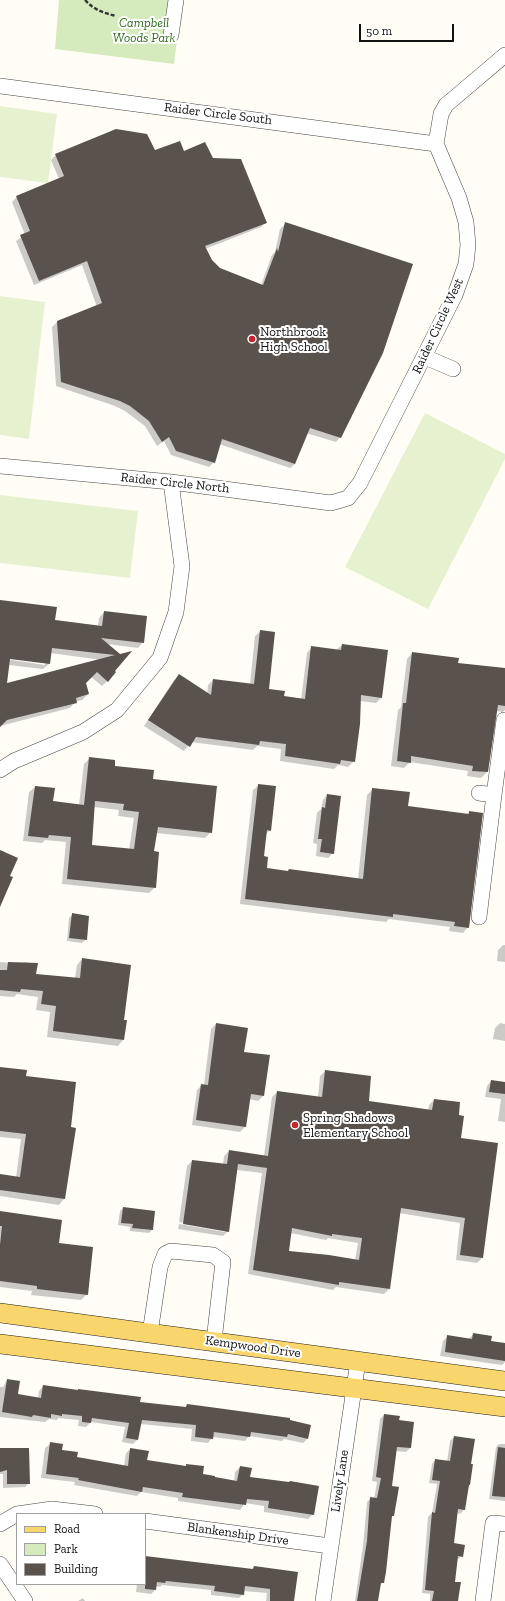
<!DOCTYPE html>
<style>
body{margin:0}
#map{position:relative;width:505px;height:1601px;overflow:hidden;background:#fffdf5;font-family:"Zilla Slab",serif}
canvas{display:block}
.legend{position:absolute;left:16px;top:1513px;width:130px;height:72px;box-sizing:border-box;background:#fff;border:1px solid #a0a0a0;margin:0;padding:5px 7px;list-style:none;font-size:12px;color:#111}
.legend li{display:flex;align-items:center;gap:8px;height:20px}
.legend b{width:20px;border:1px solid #a0a0a0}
.scale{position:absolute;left:359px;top:24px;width:95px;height:18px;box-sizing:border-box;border:2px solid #111;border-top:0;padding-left:5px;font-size:12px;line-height:14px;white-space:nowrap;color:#111;-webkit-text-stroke:3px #fff;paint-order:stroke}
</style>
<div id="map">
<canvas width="505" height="1601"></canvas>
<ul class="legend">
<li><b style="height:5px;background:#f9d66b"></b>Road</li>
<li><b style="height:11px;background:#d5ebbd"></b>Park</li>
<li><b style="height:11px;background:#5a524d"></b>Building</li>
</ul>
<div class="scale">50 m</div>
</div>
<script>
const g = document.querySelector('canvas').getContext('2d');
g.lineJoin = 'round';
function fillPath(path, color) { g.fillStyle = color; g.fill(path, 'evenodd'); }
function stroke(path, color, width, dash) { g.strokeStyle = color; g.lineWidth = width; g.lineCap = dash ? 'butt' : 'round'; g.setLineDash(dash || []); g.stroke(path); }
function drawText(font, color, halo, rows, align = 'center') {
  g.font = font + ' "Zilla Slab",serif'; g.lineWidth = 4; g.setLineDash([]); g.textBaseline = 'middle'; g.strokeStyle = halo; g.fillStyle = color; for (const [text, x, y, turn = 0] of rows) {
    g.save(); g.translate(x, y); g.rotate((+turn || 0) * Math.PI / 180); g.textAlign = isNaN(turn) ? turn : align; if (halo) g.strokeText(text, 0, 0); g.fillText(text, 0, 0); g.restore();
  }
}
fillPath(new Path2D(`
 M59,0H182L174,64L55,49Z`), '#d5ebbd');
fillPath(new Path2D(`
 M0,106L57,114L48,183L0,177Z
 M0,296L45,302L29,439L0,435Z
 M425,413L505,454V459L428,609L345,567Z
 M0,495L138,511L130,578L0,563Z`), '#e6f2cf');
fillPath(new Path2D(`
 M154,152H184L213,159L266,222L261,227L205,249L211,261L220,269L261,285L272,255L275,252L280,229L285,224L340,437L336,442L306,433L295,464L290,468L219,444L214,462L209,467L171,455L164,441L157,446L145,426L125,411L115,406L56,386L52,327L57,322L97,307L82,265L34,285L16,241L25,235L12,202L17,197L59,179L51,160L56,155Z
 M0,601L54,620L98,626L99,618L104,612L143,642L138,648L107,644L120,655L107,681L102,686L91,677L85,683L88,694L82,700L75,702L70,708L0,726V694L102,660L50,653L49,664L43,669L9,665L0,690ZM5,657L45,663V665L5,659Z
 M261,631L268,690L283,697L301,700L307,653L312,647L336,650L342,645L387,651L381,698L376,703L360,701L354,761L348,767L338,765L334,769L280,761L281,749L257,746L253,750L191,742L184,751L144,726L174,680L179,675L207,694L208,685L213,680L250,684L255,636Z
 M412,653L457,664L505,669V710L503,712L496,711L487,772L481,778L467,776L468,771L410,762L404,768L391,766L398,710L401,707L407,659Z
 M90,758L152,780L211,832L205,838L156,833L153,852L155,887L149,893L62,884L66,842L45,840L42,843L23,841L29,792L35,787L52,802L79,805L84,764ZM94,807L119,810L118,816L134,818L129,850L91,846Z
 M259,785L270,830L266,834L263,857L266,869L287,872L289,870L358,879L367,795L373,789L407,807L466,815L469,812L468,927L463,933L449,931L450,927L389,919L386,922L240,904L253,790Z
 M327,795L333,853L328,858L316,856L317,844L313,843L317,813L321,809L323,800Z
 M72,915L86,939L82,943L67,941L69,918Z
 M503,945H505V962L497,961L498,950Z
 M82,959L122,1021L123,1040L118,1046L47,1037L50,1012L36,1010L38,997L17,994L14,997L0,996V962L22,964L24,962L36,964L35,975L75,978L77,965Z
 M500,1023L505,1024V1041L493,1039L495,1028Z
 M216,1024L243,1052L263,1096L258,1101L249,1099L245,1127L240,1132L192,1125L197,1090L202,1085H204L211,1029Z
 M0,1068L25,1076L70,1128L75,1129L64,1199L59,1205L0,1196V1175L16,1178L21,1139L0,1137Z
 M325,1071L368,1102L428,1110L429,1105L434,1100L457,1116L460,1139L482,1258L477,1263L456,1260L460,1223L399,1213L389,1289L384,1294L336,1287L333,1290L248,1274L262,1173L237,1170L228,1231L223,1236L178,1229L179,1224L225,1232V1230L179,1222L187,1166L192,1161L223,1165L224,1156L229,1151L264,1156L272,1097L277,1092L318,1097L320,1076ZM290,1233L326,1240L328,1238L358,1243L355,1260L288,1252Z
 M491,1081L505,1083V1122L498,1121L501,1099L485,1097L487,1086Z
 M123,1208L154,1212L152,1230L149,1233L130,1231V1227L118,1225L120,1211Z
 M0,1212L58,1244L87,1294L81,1300L31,1295L32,1291L0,1287Z
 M474,1334L490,1342L505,1344V1362L502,1365L440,1356L443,1341L448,1336L468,1339Z
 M7,1380L17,1395L38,1398L39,1391L43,1386L139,1403L185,1408L187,1405L289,1420L307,1439L303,1443L284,1439L282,1441L249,1436L245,1441L213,1437L208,1443L191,1441L192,1429L140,1424L137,1440L133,1444L122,1442L125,1427L91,1422L86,1427L78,1426L79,1420L58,1418L57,1420L49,1419L45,1422L0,1417V1387H3Z
 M384,1415L398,1421L413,1423L410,1448L406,1452L395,1451L391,1487L393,1515L390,1518L383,1582L379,1586L377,1601H355L363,1546L367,1502L371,1498L374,1499L377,1482L372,1481L380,1419Z
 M454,1437L470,1465H472L464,1510L460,1514L457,1513L453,1544L462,1556L457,1560L454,1582L457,1601H430V1594L422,1593L428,1517L432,1513L437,1484L429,1483L432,1464L435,1460L447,1462L450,1441Z
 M50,1444L76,1458L124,1466L126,1453L131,1449L146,1461L185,1467L187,1465L202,1475L234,1482L235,1472L240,1467L249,1478L313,1514L308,1519L264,1512V1506L245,1503L240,1510L178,1501V1498L141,1492L137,1496L74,1485L75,1482L41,1478L45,1448Z
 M499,1444H505V1501L489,1499L496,1447Z
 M0,1449L29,1483L25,1487L3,1488V1474H0Z
 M145,1557L251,1570L254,1567L291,1601H266L267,1593L244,1591L243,1594L239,1598L211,1595V1590L162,1585L160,1587L155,1586V1590L151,1594L136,1592L137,1584H145Z
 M83,1598L85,1601H78Z`), '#0003');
fillPath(new Path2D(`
 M116,129L147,134L155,150L180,141L184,151L205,142L213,158L241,159L267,223L205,246L212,260L220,268L263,285L277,248L278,252L285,222L413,264L383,353L341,438L310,428L295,464L222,439L215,463L176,451L169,437L162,442L149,421L130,406L120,401L61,382L57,321L102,303L87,261L39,281L20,235L30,231L16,196L64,176L55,154Z
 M0,600L57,607L55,620L102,626L104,611L147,616L144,643L101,638L120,654L132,651L115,671L116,672L108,682L97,672L86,683L89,694L76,698L77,703L7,720L0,727ZM52,648L115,655L7,683L10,659L50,664Z
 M260,630L275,632L269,689L285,691L284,696L305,699L311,646L341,650L342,644L388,650L382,698L361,695L360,724L355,762L341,760L340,764L285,756L286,744L260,741L259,745L196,737L190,747L148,720L179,674L211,695L213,679L254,684Z
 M412,652L459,658L458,663L505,668V706L498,705L488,772L472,771L473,766L411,756V763L397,761L403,703H406Z
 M89,757L115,760V766L154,770L153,779L217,786L212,833L158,827L154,851L159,852L156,888L67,879L71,837L49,835L48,838L28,836L35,786L55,788L53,801L84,805ZM95,801L124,804L123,810L139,812L134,849L92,845Z
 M258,784L276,786L271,831L267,830L264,856L268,857L267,868L288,871L289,869L363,879L372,788L410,792L408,806L469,814V811L483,813L469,928L454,926L455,922L393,914V917L245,899Z
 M327,794L341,796L334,854L320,852L322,839H318L322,807L325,808Z
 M0,850L18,858L10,876L13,877L0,907Z
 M72,913L89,916L87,940L69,938Z
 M82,958L131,965L124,1020H127L124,1040L53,1031L56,1006L41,1004L43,991L21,989L20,992L0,990V970H7L8,962L38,963L36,974L80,978Z
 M216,1023L248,1028L244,1052L270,1055L264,1096L251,1094L246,1127L196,1120L201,1084L208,1085Z
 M0,1067L27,1070L26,1076L76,1082L71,1127L76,1128L65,1199L0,1190V1174L20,1177L26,1134L0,1131Z
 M325,1070L371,1076L369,1101L432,1110L434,1099L460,1102L459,1115L464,1116L461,1138L498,1143L483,1258L460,1255L465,1218L401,1208L390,1289L339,1282V1285L253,1270L267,1168L238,1164L229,1232L183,1224L192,1160L227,1164L229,1150L268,1156L277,1091L322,1097ZM292,1228L332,1236V1234L362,1238L359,1260L329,1255L289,1251Z
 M491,1080L505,1082V1094L489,1092Z
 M123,1207L155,1211L153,1230L132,1228L133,1224L121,1223Z
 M0,1211L62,1220L59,1243L93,1247L88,1295L37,1289V1286L0,1281V1245L2,1226H0Z
 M473,1333L492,1336L491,1341L505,1343V1361L445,1352L447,1335L472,1339Z
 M7,1379L20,1381L18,1394L41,1398L43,1385L78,1390V1389L141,1397L140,1402L186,1407L187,1404L217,1408L290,1418V1420L311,1425L308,1439L288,1434L287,1437L251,1432L250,1437L214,1432L213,1439L195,1437L196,1425L142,1420L138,1440L126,1438L129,1423L92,1418L91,1423L82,1422V1416L62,1414V1416L51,1414V1418L33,1415L32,1417L2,1412Z
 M384,1414L400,1416L399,1420L414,1422L411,1448L397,1447L392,1486L399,1487L394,1516H392L386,1572L384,1583H381L378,1601H357L367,1541L370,1497L377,1498L381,1478L376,1477Z
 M454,1436L475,1439L471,1464H473L470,1485H469L465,1510L458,1509L454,1543L465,1545L463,1557L458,1556L455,1582H461L459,1594L458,1601H432L434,1591L425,1590L432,1512L435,1513L440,1481L432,1480L435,1459L450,1461Z
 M50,1442L63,1444L62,1450L78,1452L77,1457L128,1466L130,1448L149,1451L147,1460L186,1466V1464L204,1466L203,1474L215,1476V1477L237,1481L240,1466L252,1468L250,1477L289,1482L290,1481L319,1486L314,1515L268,1508L269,1501L247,1499L246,1505L182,1497L183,1493L143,1487L142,1492L78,1480L79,1478L46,1474Z
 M498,1447L505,1448V1497L492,1496Z
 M0,1448H29L30,1484H7V1470L0,1472Z
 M145,1556L253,1569L254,1566L298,1572L294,1601H270V1589L245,1586L244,1595L214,1591L215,1586L166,1581L165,1583L157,1582L156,1590L145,1589Z`), '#5a524d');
const minor = new Path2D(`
 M171,35L176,0
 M0,86L436,144
 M436,144L441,114L446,105L505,55
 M425,357L453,369
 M0,466L171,482L331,503L348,498L360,483L455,295L466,264L468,245L466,222L459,198L436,144
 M0,770L14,761L83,732L117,710L160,658L176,612L182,566L171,482
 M494,795L504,720
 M479,917L494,795L479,793
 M150,1333L160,1267L165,1254L171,1251L213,1255L223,1262L215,1332L212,1341
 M17,1514L52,1509L95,1514
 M145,1521L330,1546
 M0,1524L17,1514
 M0,1564L25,1601
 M323,1601L358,1361
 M483,1601L493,1523L505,1524`);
const major = new Path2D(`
 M0,1313L505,1381
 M0,1344L505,1407`);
stroke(minor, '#444', 16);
stroke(major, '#222', 20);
stroke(new Path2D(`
 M85,0C94,10 104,13 116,16`), '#333', 2.5, [4, 2]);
stroke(minor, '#fff', 15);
stroke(major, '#f9d66b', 19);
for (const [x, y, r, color] of [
 [252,339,4,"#c4262e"],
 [295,1125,4,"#c4262e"]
]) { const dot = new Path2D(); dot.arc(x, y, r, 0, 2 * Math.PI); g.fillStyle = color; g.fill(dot); stroke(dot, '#fff', 1.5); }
drawText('italic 13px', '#2f6b1f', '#fff', [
 ["Campbell",144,23],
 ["Woods Park",144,38]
]);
drawText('13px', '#111', '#fff', [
 ["Raider Circle South",218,114,7],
 ["Raider Circle West",438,326,-65],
 ["Raider Circle North",175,483,6],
 ["Kempwood Drive",253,1347,8],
 ["Lively Lane",340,1481,-82],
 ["Blankenship Drive",238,1534,8]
]);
drawText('13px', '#111', '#fff', [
 ["Northbrook",260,332],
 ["High School",260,347],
 ["Spring Shadows",303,1118],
 ["Elementary School",303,1133]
], 'left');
</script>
